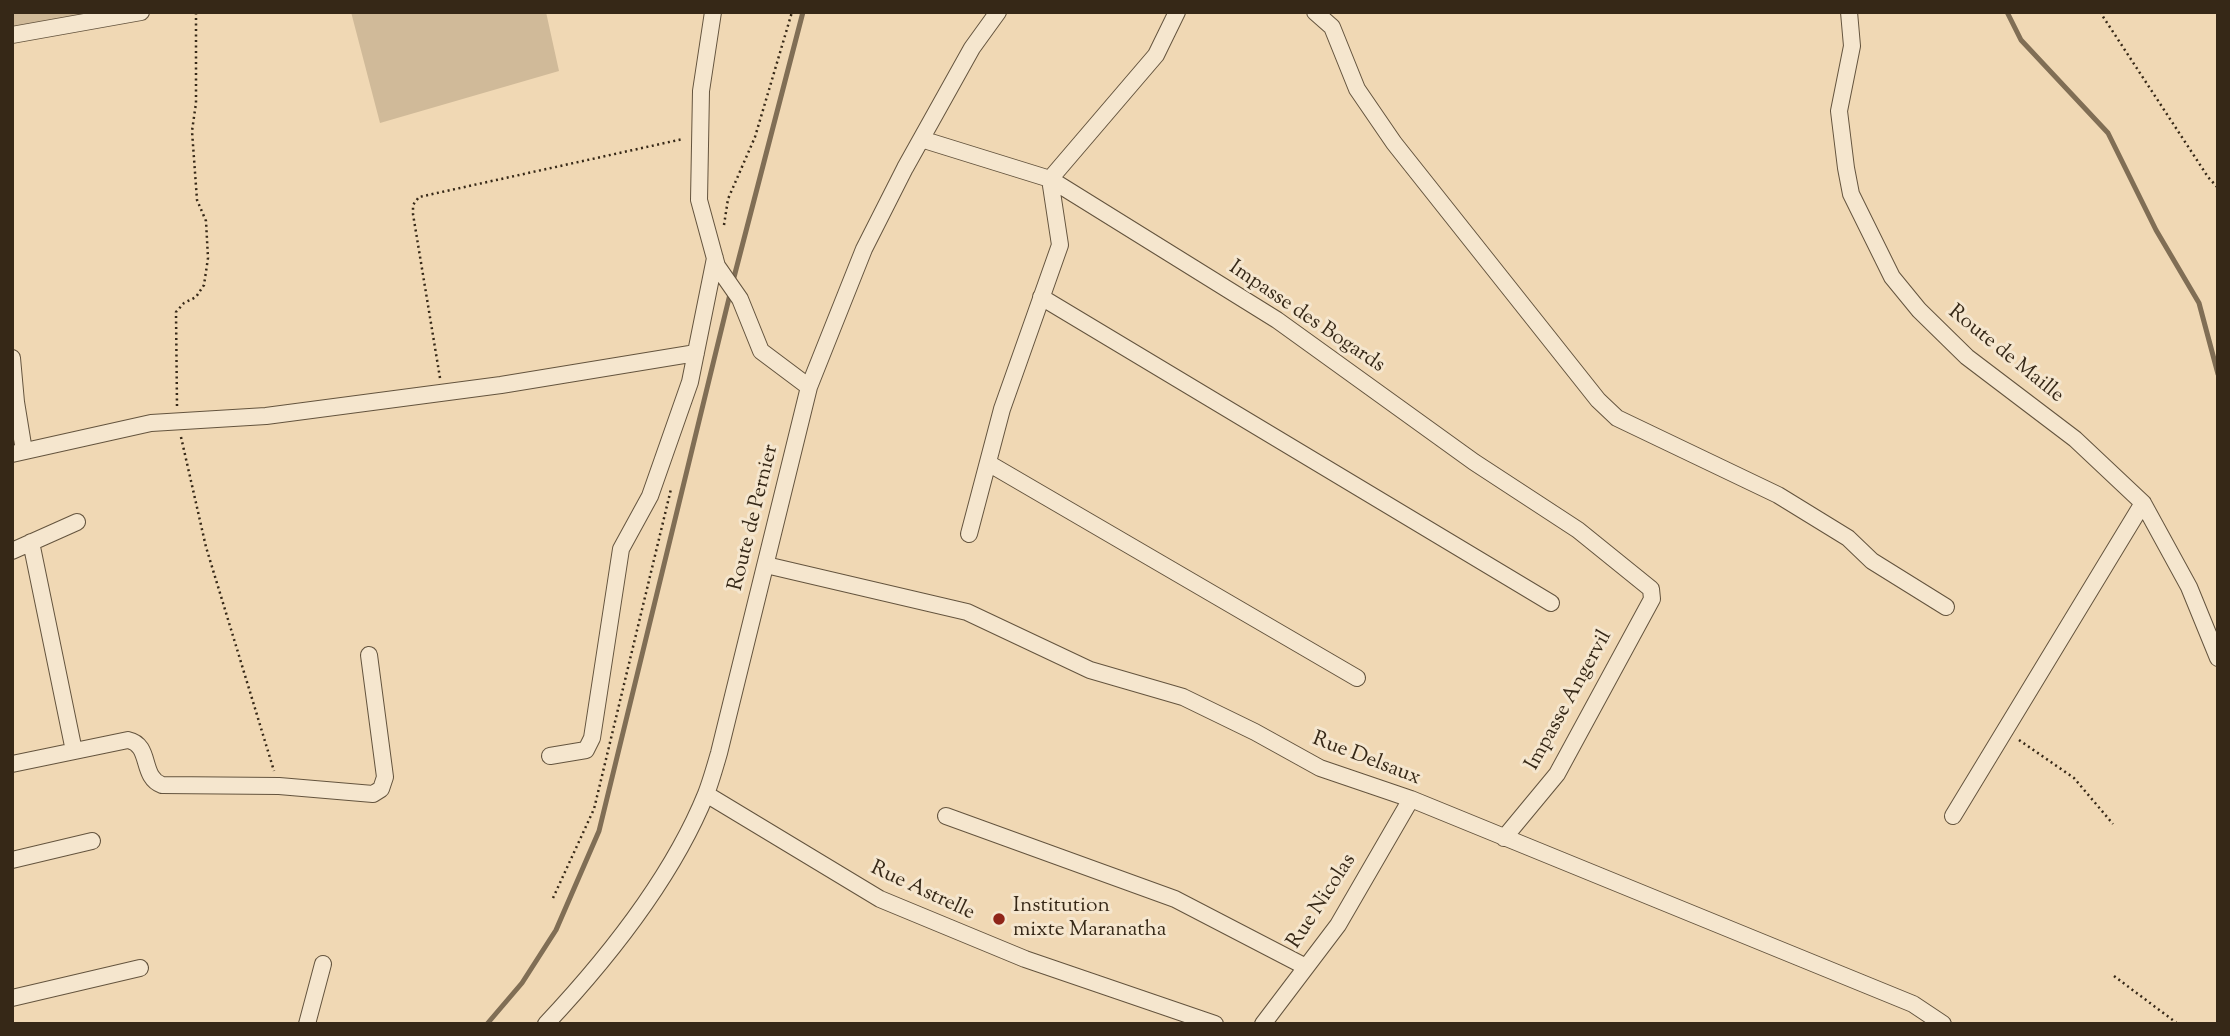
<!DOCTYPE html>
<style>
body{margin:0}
#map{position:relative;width:2230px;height:1036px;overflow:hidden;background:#f0d8b4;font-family:"Sorts Mill Goudy",serif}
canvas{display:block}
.frame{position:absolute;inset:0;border:14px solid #362817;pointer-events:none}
</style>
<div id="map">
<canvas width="2230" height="1036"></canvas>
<div class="frame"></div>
</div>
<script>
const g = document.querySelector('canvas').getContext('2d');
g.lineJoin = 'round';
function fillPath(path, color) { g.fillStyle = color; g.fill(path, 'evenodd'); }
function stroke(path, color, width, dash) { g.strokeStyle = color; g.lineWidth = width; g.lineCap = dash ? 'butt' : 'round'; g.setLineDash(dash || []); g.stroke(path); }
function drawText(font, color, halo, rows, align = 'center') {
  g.font = font + ' "Sorts Mill Goudy",serif'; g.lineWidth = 6; g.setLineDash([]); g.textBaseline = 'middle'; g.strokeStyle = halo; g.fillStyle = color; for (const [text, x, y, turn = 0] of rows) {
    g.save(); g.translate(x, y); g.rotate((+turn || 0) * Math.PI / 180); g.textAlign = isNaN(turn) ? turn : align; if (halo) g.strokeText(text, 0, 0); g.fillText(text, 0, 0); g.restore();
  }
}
fillPath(new Path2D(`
 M12,12H86V17L12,28Z
 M351,12H546L559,71L380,123Z`), '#d0ba99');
stroke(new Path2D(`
 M2007,12L2021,40L2108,133L2156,230L2199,303L2218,374
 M733,281L803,12
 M487,1024L522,983L556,930L599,831L731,290`), '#806e55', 5);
const minor = new Path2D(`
 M713,12L701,91L699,200L717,266L740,299L761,351L809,387
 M1315,12L1332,27L1357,89L1394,143L1598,400L1617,418L1778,495L1848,538L1872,561L1946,607
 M1849,12L1852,46L1839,111L1846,168L1851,194L1892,277L1919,310L1967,357L2075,439L2143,503L2189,587L2218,658
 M12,35L141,12
 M921,139L1050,179L1277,320L1474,462L1578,530L1651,589L1652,599L1557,774L1504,838
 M1041,297L1551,603
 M12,358L16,402L24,451
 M12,454L151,423L266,416L501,385L696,353
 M988,463L1357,678
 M969,534L1002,409L1060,245L1050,179L1156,55L1177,12
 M31,542L74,751
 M12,551L77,522
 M766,565L967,612L1090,670L1183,697L1255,732L1320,768L1411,799L1913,1004L1943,1024
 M550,756L586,750L592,738L621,549L650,496L690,382L715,258
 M12,764L128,740C152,745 140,777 162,785L279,786L373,794L381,789L385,777L369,655
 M706,794L880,899L1025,959L1215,1024
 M946,816L1175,899L1306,967
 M1953,816L2143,503
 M12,860L92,841
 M12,998L140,968
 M307,1024L323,964
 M546,1024C607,959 672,878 706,794C711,781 715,767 719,753L809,387L864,249L905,168L972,48L998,12
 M1263,1024L1338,925L1411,799`);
stroke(minor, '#64543e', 18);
stroke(new Path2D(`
 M2100,12L2208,177L2218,188
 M724,225L728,199L755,137L792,12
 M440,378L413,214V205L419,197L683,139
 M177,406L176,312L184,303L196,297L204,285L208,258L206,221L197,200L192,131L196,103V12
 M181,437L206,547L274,771
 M2019,740L2074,778L2113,824
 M553,898L594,809L671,489
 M2114,976L2178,1024`), '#362817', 2.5, [2, 3.5]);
stroke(minor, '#f5e6ce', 16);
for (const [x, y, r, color] of [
 [999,919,7,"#8f2418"]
]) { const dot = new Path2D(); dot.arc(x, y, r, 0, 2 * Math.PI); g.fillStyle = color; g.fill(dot); stroke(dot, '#f5e6ce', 2.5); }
drawText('21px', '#362817', '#f5e6ce', [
 ["Impasse des Bogards",1306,318,34],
 ["Route de Maille",2005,355,39],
 ["Route de Pernier",755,518,-76],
 ["Impasse Angervil",1570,701,-61],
 ["Rue Delsaux",1366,760,21],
 ["Rue Astrelle",922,892,25],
 ["Rue Nicolas",1323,902,-57]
]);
drawText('21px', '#362817', '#f5e6ce', [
 ["Institution",1013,907],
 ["mixte Maranatha",1013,931]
], 'left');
</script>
